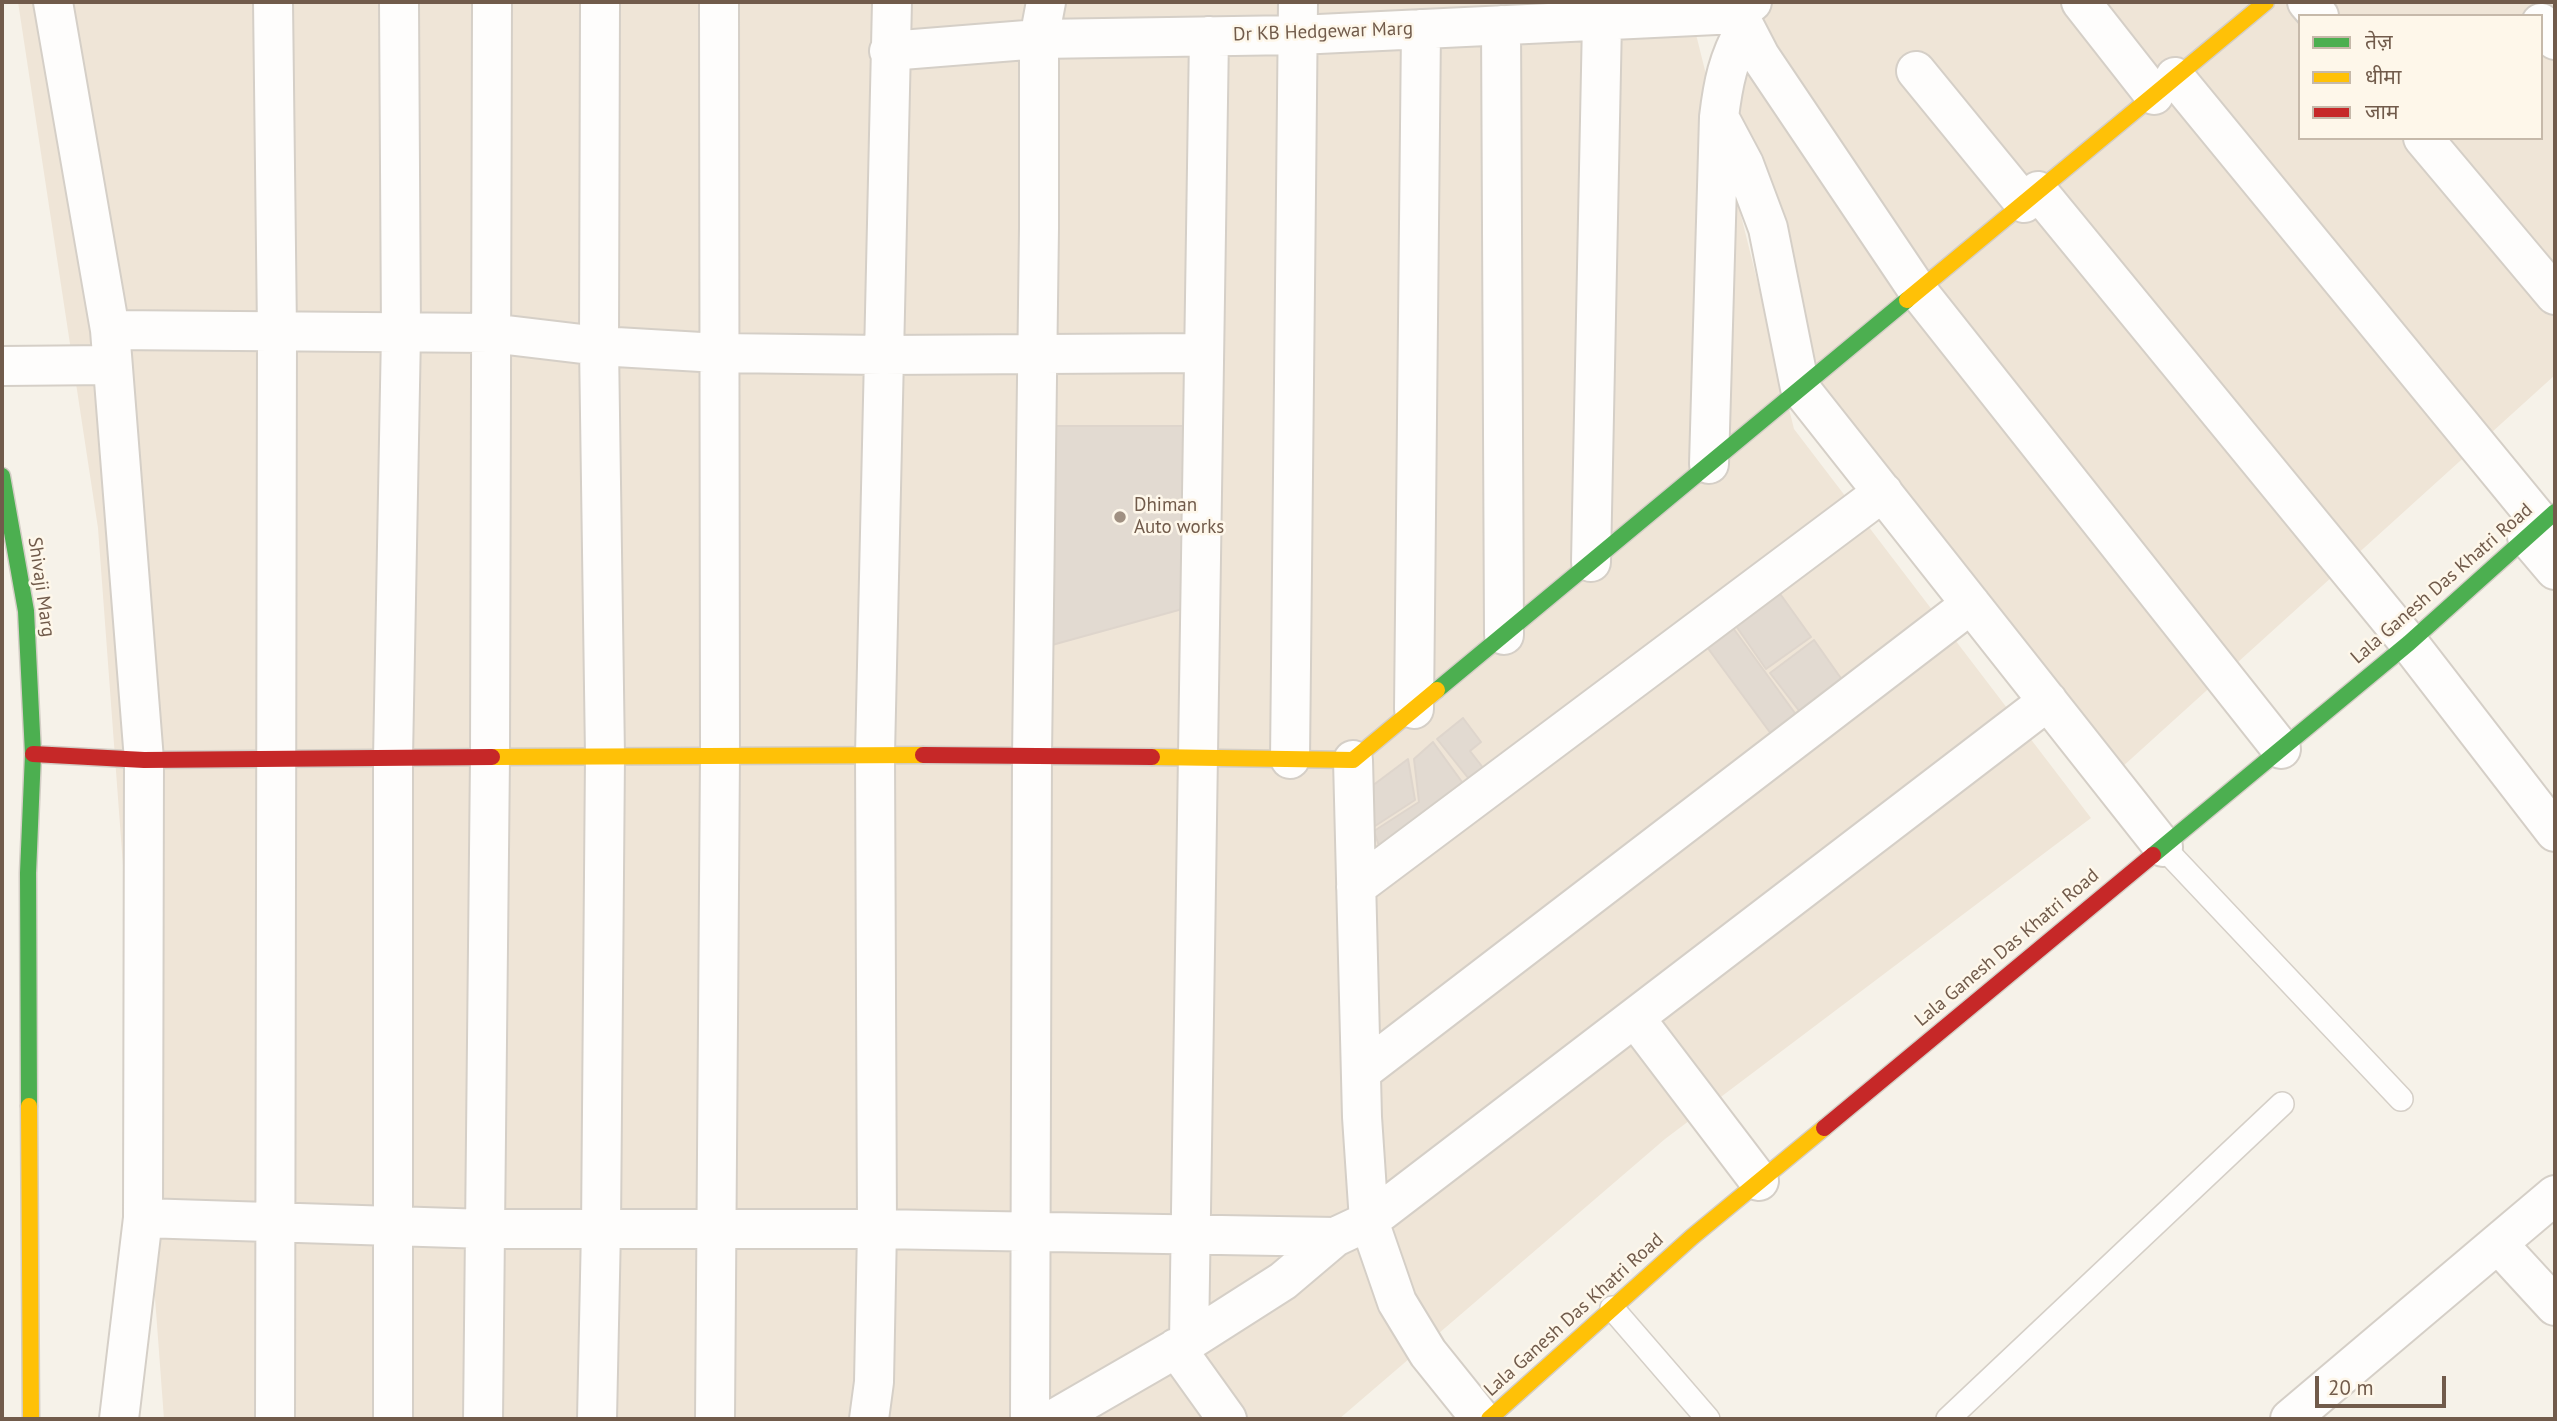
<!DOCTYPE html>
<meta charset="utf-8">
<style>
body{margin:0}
#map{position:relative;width:2557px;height:1421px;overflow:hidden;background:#f6f2e9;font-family:"PT Sans","Noto Sans Devanagari",sans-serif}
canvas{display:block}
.frame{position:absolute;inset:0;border:4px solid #715b4b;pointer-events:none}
.legend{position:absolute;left:2298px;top:14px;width:245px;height:126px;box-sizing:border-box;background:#fef7ea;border:2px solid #c6b9aa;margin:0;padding:9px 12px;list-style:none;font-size:21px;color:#715b4b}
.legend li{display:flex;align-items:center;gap:14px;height:35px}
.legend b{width:35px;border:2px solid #c6b9aa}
.scale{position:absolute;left:2315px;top:1376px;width:131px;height:32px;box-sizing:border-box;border:4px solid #715b4b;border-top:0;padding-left:9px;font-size:21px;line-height:24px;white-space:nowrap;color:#715b4b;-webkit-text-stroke:5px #fef7ea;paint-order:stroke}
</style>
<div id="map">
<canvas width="2557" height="1421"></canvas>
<div class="frame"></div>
<ul class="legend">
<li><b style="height:9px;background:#4caf50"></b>तेज़</li>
<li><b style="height:9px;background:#ffc107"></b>धीमा</li>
<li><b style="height:9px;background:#c62828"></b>जाम</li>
</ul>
<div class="scale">20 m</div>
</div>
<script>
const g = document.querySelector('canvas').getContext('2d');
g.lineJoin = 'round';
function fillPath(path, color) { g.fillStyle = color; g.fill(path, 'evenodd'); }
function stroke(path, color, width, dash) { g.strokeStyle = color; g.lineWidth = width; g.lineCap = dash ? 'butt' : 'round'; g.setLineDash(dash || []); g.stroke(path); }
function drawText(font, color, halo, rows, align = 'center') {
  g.font = font + ' "PT Sans",sans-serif'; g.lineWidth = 5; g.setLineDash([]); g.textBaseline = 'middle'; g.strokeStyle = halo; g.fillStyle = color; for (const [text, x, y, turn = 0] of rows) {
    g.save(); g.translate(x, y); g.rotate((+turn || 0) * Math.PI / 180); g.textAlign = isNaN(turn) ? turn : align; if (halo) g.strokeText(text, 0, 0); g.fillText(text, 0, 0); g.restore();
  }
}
fillPath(new Path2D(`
 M18,2H1688L1794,429L2091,818L1665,1139L1339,1419H164L98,528Z
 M1713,2H2555V375L2100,787L1815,427ZM2300,16H2541V138H2300Z`), '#efe5d7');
const building = new Path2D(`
 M1055,426H1188L1186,608L1052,645Z
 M1773,584L1811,637L1766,669L1729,616Z
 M1733,628L1805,727L1780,746L1707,647Z
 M1814,640L1850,691L1807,721L1770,673Z
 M1463,718L1481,742L1470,751L1491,778L1477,789L1437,739Z
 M1433,742L1470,793L1381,852L1374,831L1419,802L1414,759Z
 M1408,759L1415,800L1372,828V786Z`);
fillPath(building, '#e2dad1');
stroke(building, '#ded5cc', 2);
const lane = new Path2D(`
 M2163,847L2401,1099
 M1612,1308L1708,1419
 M1948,1419L2282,1104`);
const street = new Path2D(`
 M53,2L110,330L144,760L143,1218L119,1419
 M273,2L277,331L275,1419
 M1732,2L1760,56L1918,291L2281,749
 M2081,2L2154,95
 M2307,2L2319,16
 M2541,23L2555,40
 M1501,25L1504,635
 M889,51L1039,39L1298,35L1737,14L1752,2
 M1916,71L2024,203
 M2175,77L2542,524
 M1719,117L1744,164L1768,228L1800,388L2163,847
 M2423,138L2555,295
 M2038,191L2409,643L2555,832
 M110,330L490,333L599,346L718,353L883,355L1203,353
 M2,366L112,365
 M1709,464L1719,117C1723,84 1728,58 1745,29
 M2527,537L2555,570
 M1591,562L1602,21
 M1414,709L1421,29
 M1290,759L1298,2
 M1353,760L1362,1117L1369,1221L1397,1302L1428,1353L1481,1419
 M1356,887L1883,492
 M1635,1018L1759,1181
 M1361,1072L1971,604
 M143,1218L486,1229H877L1335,1237L1369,1221L2048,701
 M2498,1244L2555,1306
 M1189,1341L1209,36
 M1176,1348L1227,1419
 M393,1419V758L401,333L399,2
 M483,1419L490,757L492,2
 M597,1419L601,1229L605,756L599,346L600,2
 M715,1419L720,755L719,2
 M869,1419L874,1382L877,1229L875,754L892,2
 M1030,1419L1032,756L1039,228V39L1046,2
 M1054,1419L1189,1341L1283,1281L1335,1237
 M2290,1419L2555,1195`);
const fast = new Path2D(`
 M2,476L26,611L33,754L28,873L29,1106
 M1437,690L1907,300
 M2153,855L2409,643L2555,512`);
const slow = new Path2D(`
 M1907,300L2266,2
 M492,757L923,755
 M1152,757L1353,760L1437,690
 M29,1106L31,1419
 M1489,1419L1692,1237L1824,1128`);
const jam = new Path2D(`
 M33,754L144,760L492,757
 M923,755L1152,757
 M1824,1128L2153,855`);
stroke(lane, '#d5cfc7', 26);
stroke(street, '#d5cfc7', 42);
stroke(fast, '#d4cec6', 19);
stroke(slow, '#d4cec6', 19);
stroke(jam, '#d4cec6', 19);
stroke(lane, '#fefdfc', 23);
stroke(street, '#fefdfc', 38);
stroke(fast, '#4caf50', 16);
stroke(slow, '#ffc107', 16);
stroke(jam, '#c62828', 16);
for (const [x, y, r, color] of [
 [1120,517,7,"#a09082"]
]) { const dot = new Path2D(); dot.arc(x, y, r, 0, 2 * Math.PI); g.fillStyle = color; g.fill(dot); stroke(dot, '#fef7ea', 2.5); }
drawText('19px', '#715b4b', '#fef7ea', [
 ["Dr KB Hedgewar Marg",1323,32,-2],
 ["Lala Ganesh Das Khatri Road",2442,584,-41],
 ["Shivaji Marg",41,587,82],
 ["Lala Ganesh Das Khatri Road",2007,948,-40],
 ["Lala Ganesh Das Khatri Road",1574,1315,-42]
]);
drawText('19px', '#715b4b', '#fef7ea', [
 ["Dhiman",1134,506],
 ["Auto works",1134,528]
], 'left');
</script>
